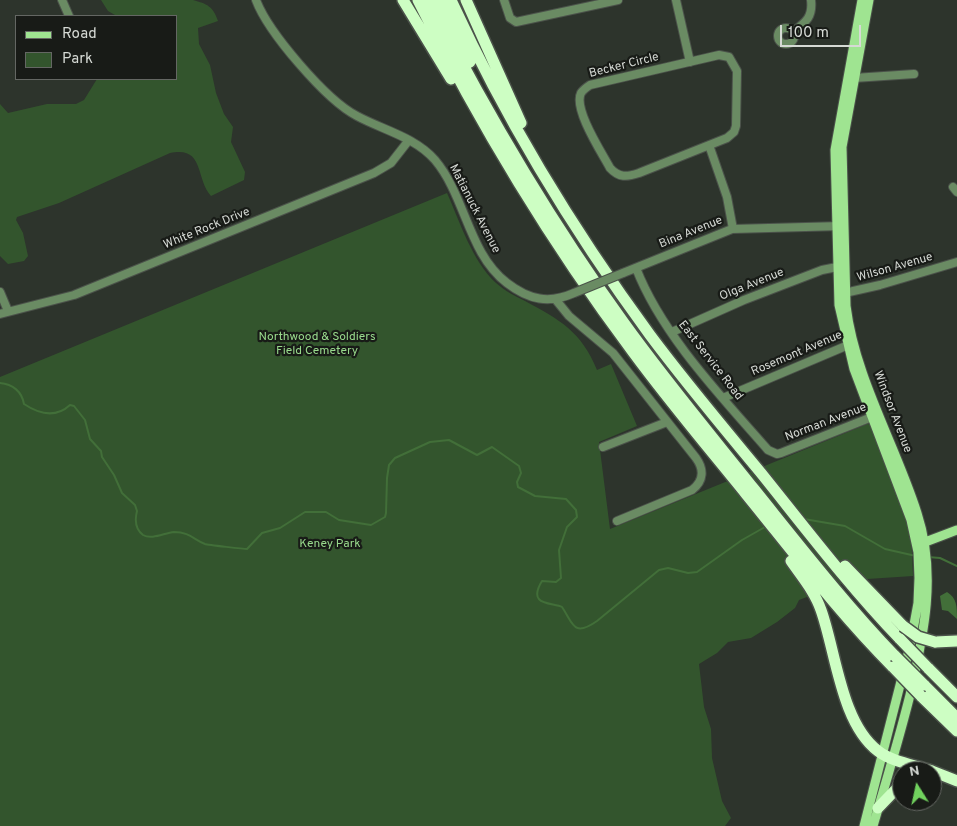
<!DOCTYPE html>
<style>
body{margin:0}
#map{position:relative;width:957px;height:826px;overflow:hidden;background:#2d342c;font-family:Overpass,sans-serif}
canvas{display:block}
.legend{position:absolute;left:15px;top:15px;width:162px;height:65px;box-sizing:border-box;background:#181b17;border:1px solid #646763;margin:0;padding:6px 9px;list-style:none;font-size:15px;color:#d6dad5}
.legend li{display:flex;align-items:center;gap:10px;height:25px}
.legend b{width:25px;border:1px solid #646763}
.north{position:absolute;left:892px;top:761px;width:50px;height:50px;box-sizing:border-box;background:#181b17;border:1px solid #646763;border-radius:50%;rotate:350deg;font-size:14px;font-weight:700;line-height:20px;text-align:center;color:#d6dad5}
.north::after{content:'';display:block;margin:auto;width:18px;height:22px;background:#71d25e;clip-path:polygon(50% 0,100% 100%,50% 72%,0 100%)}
.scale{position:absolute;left:780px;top:25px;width:81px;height:22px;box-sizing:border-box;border:2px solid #d6dad5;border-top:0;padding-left:6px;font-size:15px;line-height:18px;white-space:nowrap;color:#d6dad5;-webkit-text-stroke:4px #181b17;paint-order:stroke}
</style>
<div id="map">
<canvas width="957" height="826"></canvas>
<ul class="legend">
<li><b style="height:6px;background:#9fe491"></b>Road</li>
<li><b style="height:14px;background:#33552d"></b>Park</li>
</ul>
<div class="north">N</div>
<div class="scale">100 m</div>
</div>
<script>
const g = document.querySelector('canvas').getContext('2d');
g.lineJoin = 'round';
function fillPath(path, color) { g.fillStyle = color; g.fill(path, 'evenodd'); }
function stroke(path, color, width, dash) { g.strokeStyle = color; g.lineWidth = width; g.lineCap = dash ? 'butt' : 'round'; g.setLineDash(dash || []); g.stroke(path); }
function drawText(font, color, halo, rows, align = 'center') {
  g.font = font + ' Overpass,sans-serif'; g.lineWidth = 4.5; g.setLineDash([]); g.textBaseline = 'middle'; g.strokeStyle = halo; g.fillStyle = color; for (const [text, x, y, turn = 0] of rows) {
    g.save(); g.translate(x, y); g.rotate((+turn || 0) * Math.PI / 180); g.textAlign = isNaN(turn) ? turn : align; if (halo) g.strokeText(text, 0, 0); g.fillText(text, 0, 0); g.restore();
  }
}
fillPath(new Path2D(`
 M101,0H193C207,4 213,6 218,21L198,28L199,44L210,65L216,93L224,114L233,127L231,142L245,172L244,180L211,196C195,178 205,146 170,153L59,203L17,217L16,220L23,233L28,256L24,261L8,264L0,256V104L8,113L47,104H76L84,100L97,79H176V16L115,15L108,11Z
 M447,193C460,222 472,261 496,283C505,291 515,296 525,301C560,320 581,331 597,370L611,364L637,426L599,442L610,529L870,423L911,530L913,576L852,580L799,600L795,608L777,622L751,638L728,642L717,653L699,664L704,707L711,729L712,758L722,801L731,818L725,826H0V377Z`), '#33552d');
fillPath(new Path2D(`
 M947,592C957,598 957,607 957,619L948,611L942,610L940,596Z`), '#426f39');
stroke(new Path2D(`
 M0,383C13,384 22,392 24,404C39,414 56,418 70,405L74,406L85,420L90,439L101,451L102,457L114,475L122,493L135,505L137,511C135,519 135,529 143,535C152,540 164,533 174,532C190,532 194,540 205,544C208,545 244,549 247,549L262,533L280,528L305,512H326L339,520L371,525L385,517L386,513L387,478L389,465L395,458L430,442L449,440L477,455L492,447L519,466L521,473L517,482L518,487L535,496L566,499L576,510L577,517L567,527L559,550L561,578L556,582L542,581C526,607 554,602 562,607C573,623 573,638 597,621L659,570L668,568L688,573L697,572L742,540L765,527
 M804,519L845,526L885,549L916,556
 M928,557L940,558L957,566`), '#426f39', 2);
const minor = new Path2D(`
 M62,0L69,16
 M256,0C268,32 326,100 357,116C383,130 415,137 435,160C466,197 468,253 507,283C529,300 549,304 574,293
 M504,0L510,18L516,22L618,0
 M676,0L690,62
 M778 36a8 8 0 1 1 16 0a8 8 0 1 1-16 0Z
 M793,32C806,22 813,17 811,0
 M719,55L729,57L737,71L736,126L734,132L727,138L639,173C627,177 619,178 610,168C602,153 573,109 581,93C583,90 587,87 590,85Z
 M854,78L914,74
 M709,145L727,197L733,229
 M953,187L957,192
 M636,268C662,335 721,396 768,450L777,454L781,453L877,415
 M623,273L732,229L842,226
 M0,292L8,311
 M840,294L880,285L957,262
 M556,300L569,316L613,353L696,458C704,469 704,481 692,490L617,521
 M0,314L74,295L374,173L391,163L409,140
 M672,332L744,300L822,270L842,266
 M723,398L853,343
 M603,447L667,422`);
const major = new Path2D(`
 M862,0L835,150L839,305L854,369L911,520L918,552L919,578L918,603L910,646L864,826
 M869,0L842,147L846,306C855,378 895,444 917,513C937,574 924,634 910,695C899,739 886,782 873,826
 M920,544L957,530`);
const highway = new Path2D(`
 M403,0L451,79
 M418,0C479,123 551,242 633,352C669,401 708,447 746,494C794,553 840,614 893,667
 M429,0C486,112 550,221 624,323C665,380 710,434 754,489C800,546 845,604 895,656
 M440,0L470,62
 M451,0C505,118 573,230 650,335C685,382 723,427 761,473C806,529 850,587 900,639
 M466,0L521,123
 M791,561C802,577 815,592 821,610C836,652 841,723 878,751C892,762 915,765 932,771
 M845,566L903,626
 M935,642L957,641
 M928,668L957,697
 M924,685L957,718
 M921,696L957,731
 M932,771L957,781
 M878,808L902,783`);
stroke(minor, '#4b524a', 10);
stroke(major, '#4b524a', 11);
stroke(highway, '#4b524a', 14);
stroke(minor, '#6a8b63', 8);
stroke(major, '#9fe491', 9);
stroke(highway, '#cdfec3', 11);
const minorBridge = new Path2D(`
 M574,293L623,273`);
const highwayBridge = new Path2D(`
 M903,626L918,637L935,642
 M900,639L928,668
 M895,656L924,685
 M893,667L921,696`);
stroke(minorBridge, '#4b524a', 10, []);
stroke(highwayBridge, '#4b524a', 14, []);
stroke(minorBridge, '#6a8b63', 8);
stroke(highwayBridge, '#cdfec3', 11);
drawText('12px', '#d6dad5', '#181b17', [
 ["Becker Circle",624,66,-14],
 ["Matianuck Avenue",474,209,63],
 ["White Rock Drive",207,229,-22],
 ["Bina Avenue",691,233,-22],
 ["Wilson Avenue",895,268,-16],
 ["Olga Avenue",752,285,-22],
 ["Rosemont Avenue",797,354,-23],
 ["East Service Road",710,361,52],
 ["Windsor Avenue",892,412,69],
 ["Norman Avenue",826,423,-21]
]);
drawText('12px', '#98d98c', '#181b17', [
 ["Northwood & Soldiers",317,338],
 ["Field Cemetery",317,352],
 ["Keney Park",330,545]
]);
</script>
